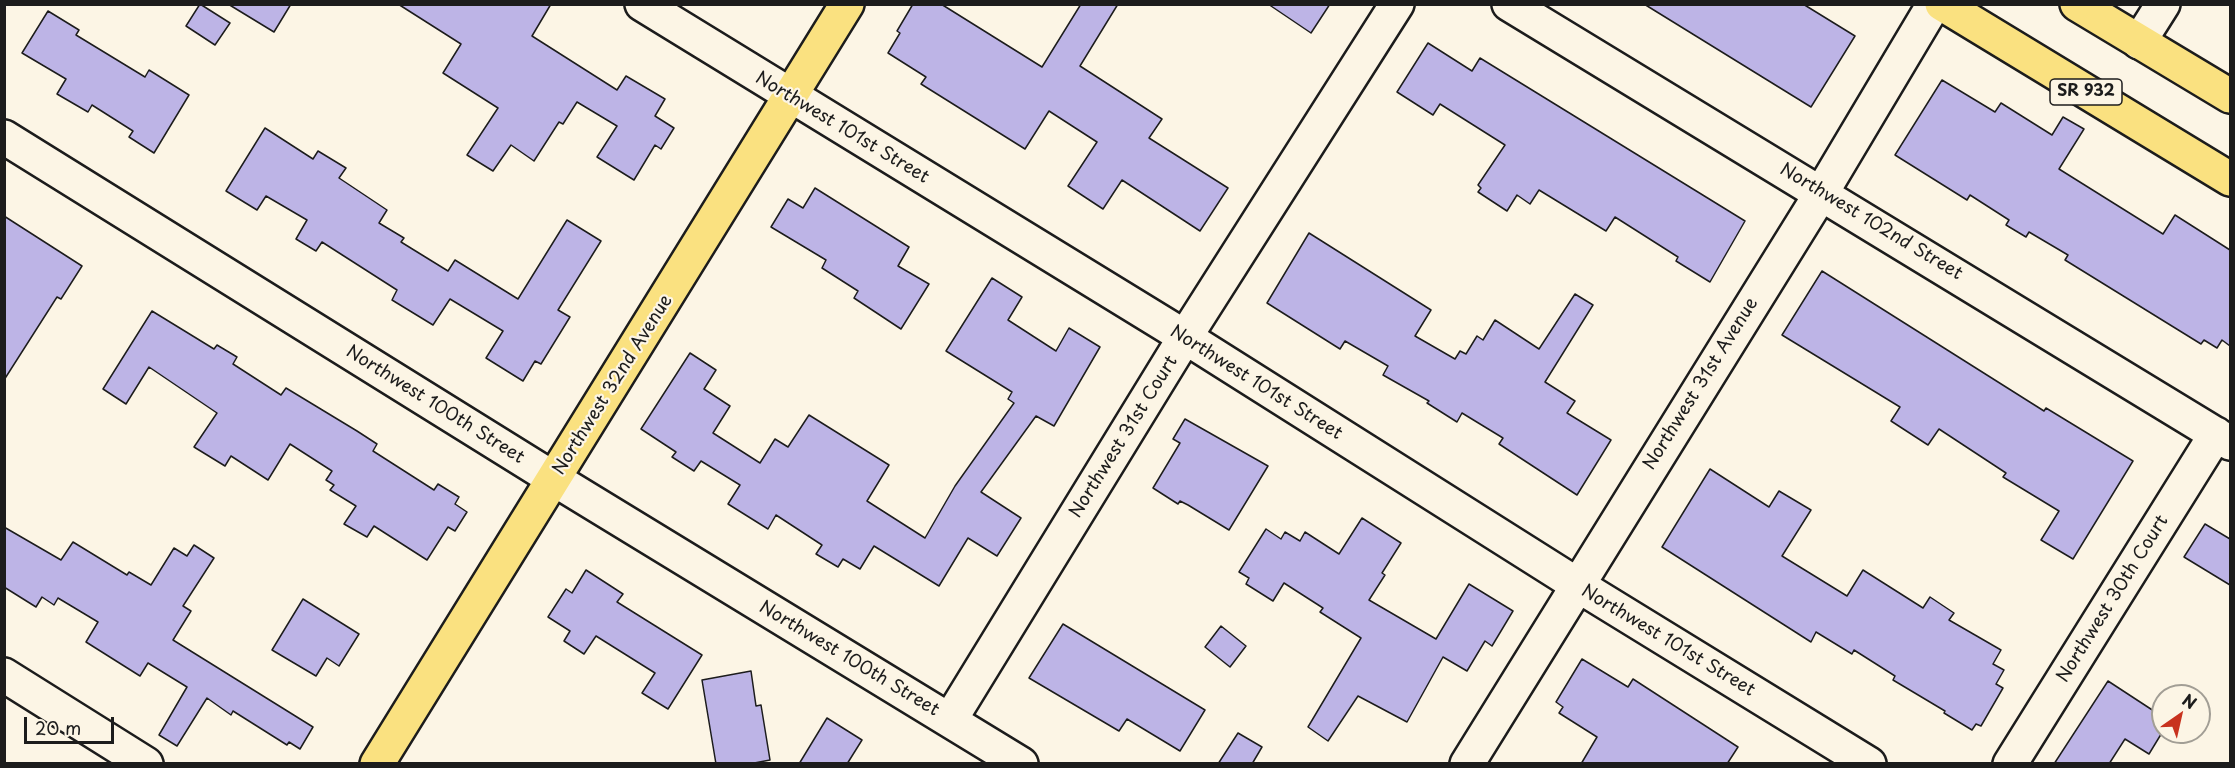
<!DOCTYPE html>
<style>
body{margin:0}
#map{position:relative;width:2235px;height:768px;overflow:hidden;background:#fcf5e5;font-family:"Playpen Sans",sans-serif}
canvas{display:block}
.frame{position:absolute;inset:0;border:6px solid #1c1c1c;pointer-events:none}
.north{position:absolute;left:2151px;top:684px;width:60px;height:60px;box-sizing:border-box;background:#fcf5e5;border:2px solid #a29e95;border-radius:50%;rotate:34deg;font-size:16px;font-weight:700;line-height:24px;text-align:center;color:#1c1c1c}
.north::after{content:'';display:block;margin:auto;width:21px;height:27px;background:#c8321e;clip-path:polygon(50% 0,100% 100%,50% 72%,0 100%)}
.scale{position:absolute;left:24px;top:717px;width:90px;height:27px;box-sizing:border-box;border:3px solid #1c1c1c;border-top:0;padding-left:8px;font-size:18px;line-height:21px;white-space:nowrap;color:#1c1c1c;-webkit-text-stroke:4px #fcf5e5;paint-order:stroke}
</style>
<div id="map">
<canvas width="2235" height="768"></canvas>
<div class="frame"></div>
<div class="north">N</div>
<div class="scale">20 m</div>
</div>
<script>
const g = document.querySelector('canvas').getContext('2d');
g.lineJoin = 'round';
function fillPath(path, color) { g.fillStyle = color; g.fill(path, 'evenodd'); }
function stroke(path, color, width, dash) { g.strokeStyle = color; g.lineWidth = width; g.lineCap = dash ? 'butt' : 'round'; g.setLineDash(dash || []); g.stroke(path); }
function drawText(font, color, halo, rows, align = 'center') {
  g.font = font + ' "Playpen Sans",sans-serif'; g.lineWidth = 4.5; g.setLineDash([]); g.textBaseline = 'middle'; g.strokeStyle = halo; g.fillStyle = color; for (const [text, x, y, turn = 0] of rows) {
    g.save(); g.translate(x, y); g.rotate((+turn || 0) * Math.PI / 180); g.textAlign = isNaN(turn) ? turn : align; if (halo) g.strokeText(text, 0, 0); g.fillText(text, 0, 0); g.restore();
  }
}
const building = new Path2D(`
 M200,4L230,23L215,45L186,26Z
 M228,4H291L274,32Z
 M398,4H551L532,36L617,90L626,76L665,99L655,116L674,128L661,149L655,145L634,180L597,157L617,126L577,102L563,124L559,122L534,161L511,145L493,171L467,155L498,108L443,73L461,44Z
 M913,4H941L1042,67L1081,4H1118L1080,66L1162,119L1149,138L1228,188L1200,231L1122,180L1103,209L1068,186L1097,142L1049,111L1025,149L921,84L926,77L888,53L900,33L897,31Z
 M1268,4H1330L1311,33Z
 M1644,4H1803L1855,36L1811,107Z
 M48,11L79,30L76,35L145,77L149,70L189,95L154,153L129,137L133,131L92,105L88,112L57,94L66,79L22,53Z
 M1428,43L1472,71L1480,58L1745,221L1710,282L1676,261L1678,257L1615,217L1606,231L1539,190L1530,204L1517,195L1507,211L1478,192L1481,188L1478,185L1505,145L1440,104L1433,115L1397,92Z
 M1942,80L1995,112L2001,103L2052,135L2063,117L2084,129L2059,169L2163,234L2175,215L2230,250V346L2222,340L2217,348L2204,340L2201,344L2065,260L2068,255L2029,232L2026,237L2006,225L2009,220L1970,195L1967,200L1895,155Z
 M265,128L313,159L318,151L346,168L339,178L387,210L379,223L404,238L401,242L448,271L455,260L518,299L567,220L601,241L558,310L570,317L541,364L535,361L523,381L486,358L503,331L450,299L433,325L392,300L397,290L322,242L316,251L296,239L307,220L266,196L257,210L226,191Z
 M815,188L909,247L898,266L929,284L901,329L854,298L858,291L822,268L826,260L771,227L788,199L803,208Z
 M4,216L82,266L61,299L57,297L4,380Z
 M1309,233L1431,310L1415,336L1455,359L1460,351L1466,354L1477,336L1483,340L1495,320L1539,349L1575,294L1593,305L1545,382L1575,401L1567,413L1611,440L1577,495L1499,444L1503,438L1462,413L1457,422L1427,403L1429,401L1383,375L1388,366L1345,341L1340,349L1267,303Z
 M1822,271L2044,411L2046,408L2133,461L2073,559L2041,540L2059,511L2003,477L2006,473L1939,429L1928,445L1891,421L1900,407L1782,335Z
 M992,278L1022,297L1008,320L1056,351L1069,328L1100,347L1054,426L1036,416L981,492L1021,518L997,556L968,538L939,586L874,546L860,569L843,559L838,567L816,554L822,545L776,515L768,529L728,504L740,485L701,461L694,471L672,457L676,452L641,429L690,353L716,370L704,389L730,406L713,433L760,463L775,439L788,447L809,415L889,465L867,501L925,538L955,486L1014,403L1008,399L1012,392L946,351Z
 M152,311L214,349L217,345L237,357L233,364L281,395L286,388L357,431L377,444L373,451L434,490L438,484L459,497L455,504L467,512L455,531L448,527L427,560L374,526L367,537L344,524L356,506L330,490L334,485L326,480L332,471L290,444L268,480L231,456L225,466L194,447L217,413L149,367L126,404L103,389Z
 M1185,419L1268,466L1229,530L1188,505L1180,501L1178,504L1153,488L1180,443L1173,439Z
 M1710,469L1769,507L1779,491L1811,510L1782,556L1847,596L1863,570L1923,608L1930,597L1954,613L1949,620L2001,650L1993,664L2004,670L1996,684L2003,688L1981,726L1976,724L1972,730L1944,713L1945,711L1893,680L1895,676L1854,650L1852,654L1816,632L1811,642L1662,547Z
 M1362,518L1401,543L1382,573L1385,575L1369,600L1436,639L1469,584L1513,611L1492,646L1485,641L1467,671L1443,657L1407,722L1358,696L1328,741L1308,727L1361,638L1320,612L1323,608L1284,583L1273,601L1246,584L1249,578L1239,572L1266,529L1281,539L1285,532L1300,541L1305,532L1339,554Z
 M2205,524L2230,539V585L2184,557Z
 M4,527L61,560L73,542L127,575L129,572L151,585L174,548L187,556L194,545L214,558L183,606L191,611L173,640L313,727L300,749L289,742L287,745L233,711L231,715L207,698L177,746L159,735L187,687L148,663L140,676L86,642L98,622L58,598L54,605L42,597L36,607L4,587Z
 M586,570L623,594L617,602L702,655L668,709L642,693L655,673L596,636L584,654L564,641L570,631L548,617L566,589L572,593Z
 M303,599L359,634L339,666L327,658L316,676L272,650Z
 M1063,624L1205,710L1180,751L1127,719L1119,731L1029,678Z
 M1221,626L1246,646L1230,667L1205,647Z
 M1582,659L1628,687L1633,679L1738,747L1727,764H1581L1597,737L1559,713L1563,707L1556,702Z
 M751,671L756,706L761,705L770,760L749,764H716L702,680Z
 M2108,681L2163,717V731L2149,754L2125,739L2109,764H2054Z
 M827,718L862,740L847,764H799Z
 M1238,733L1262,747L1252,764H1218Z`);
fillPath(building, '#bdb4e6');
stroke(building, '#1c1c1c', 1.5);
const minor = new Path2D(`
 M642,4L1185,337L1576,584L1869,764
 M1509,4L2230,443
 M2139,42L2163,4
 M4,137L554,479L1021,764
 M4,675L146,764
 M950,720L1185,337L1397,4
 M1467,764L1822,192L1934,4
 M2010,764L2216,434`);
const major = new Path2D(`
 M1942,4L2230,179
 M2077,4L2230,96
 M377,764L847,4`);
stroke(minor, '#1c1c1c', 38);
stroke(major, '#1c1c1c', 38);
stroke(minor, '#fcf5e5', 33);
stroke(major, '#fae180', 33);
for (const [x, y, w] of [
 [2086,92,72]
]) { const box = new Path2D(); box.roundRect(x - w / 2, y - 13, w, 26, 4.5); g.fillStyle = '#fcf5e5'; g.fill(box); stroke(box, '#1c1c1c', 1.5); }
drawText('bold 16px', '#1c1c1c', null, [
 ["SR 932",2086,92]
]);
drawText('18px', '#1c1c1c', '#fcf5e5', [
 ["Northwest 101st Street",842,128,31],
 ["Northwest 102nd Street",1871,222,31],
 ["Northwest 101st Street",1256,383,32],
 ["Northwest 31st Avenue",1701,384,-58],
 ["Northwest 32nd Avenue",613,385,-58],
 ["Northwest 100th Street",435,405,32],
 ["Northwest 31st Court",1124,437,-58],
 ["Northwest 30th Court",2113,599,-58],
 ["Northwest 101st Street",1668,641,31],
 ["Northwest 100th Street",849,659,31]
]);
</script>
